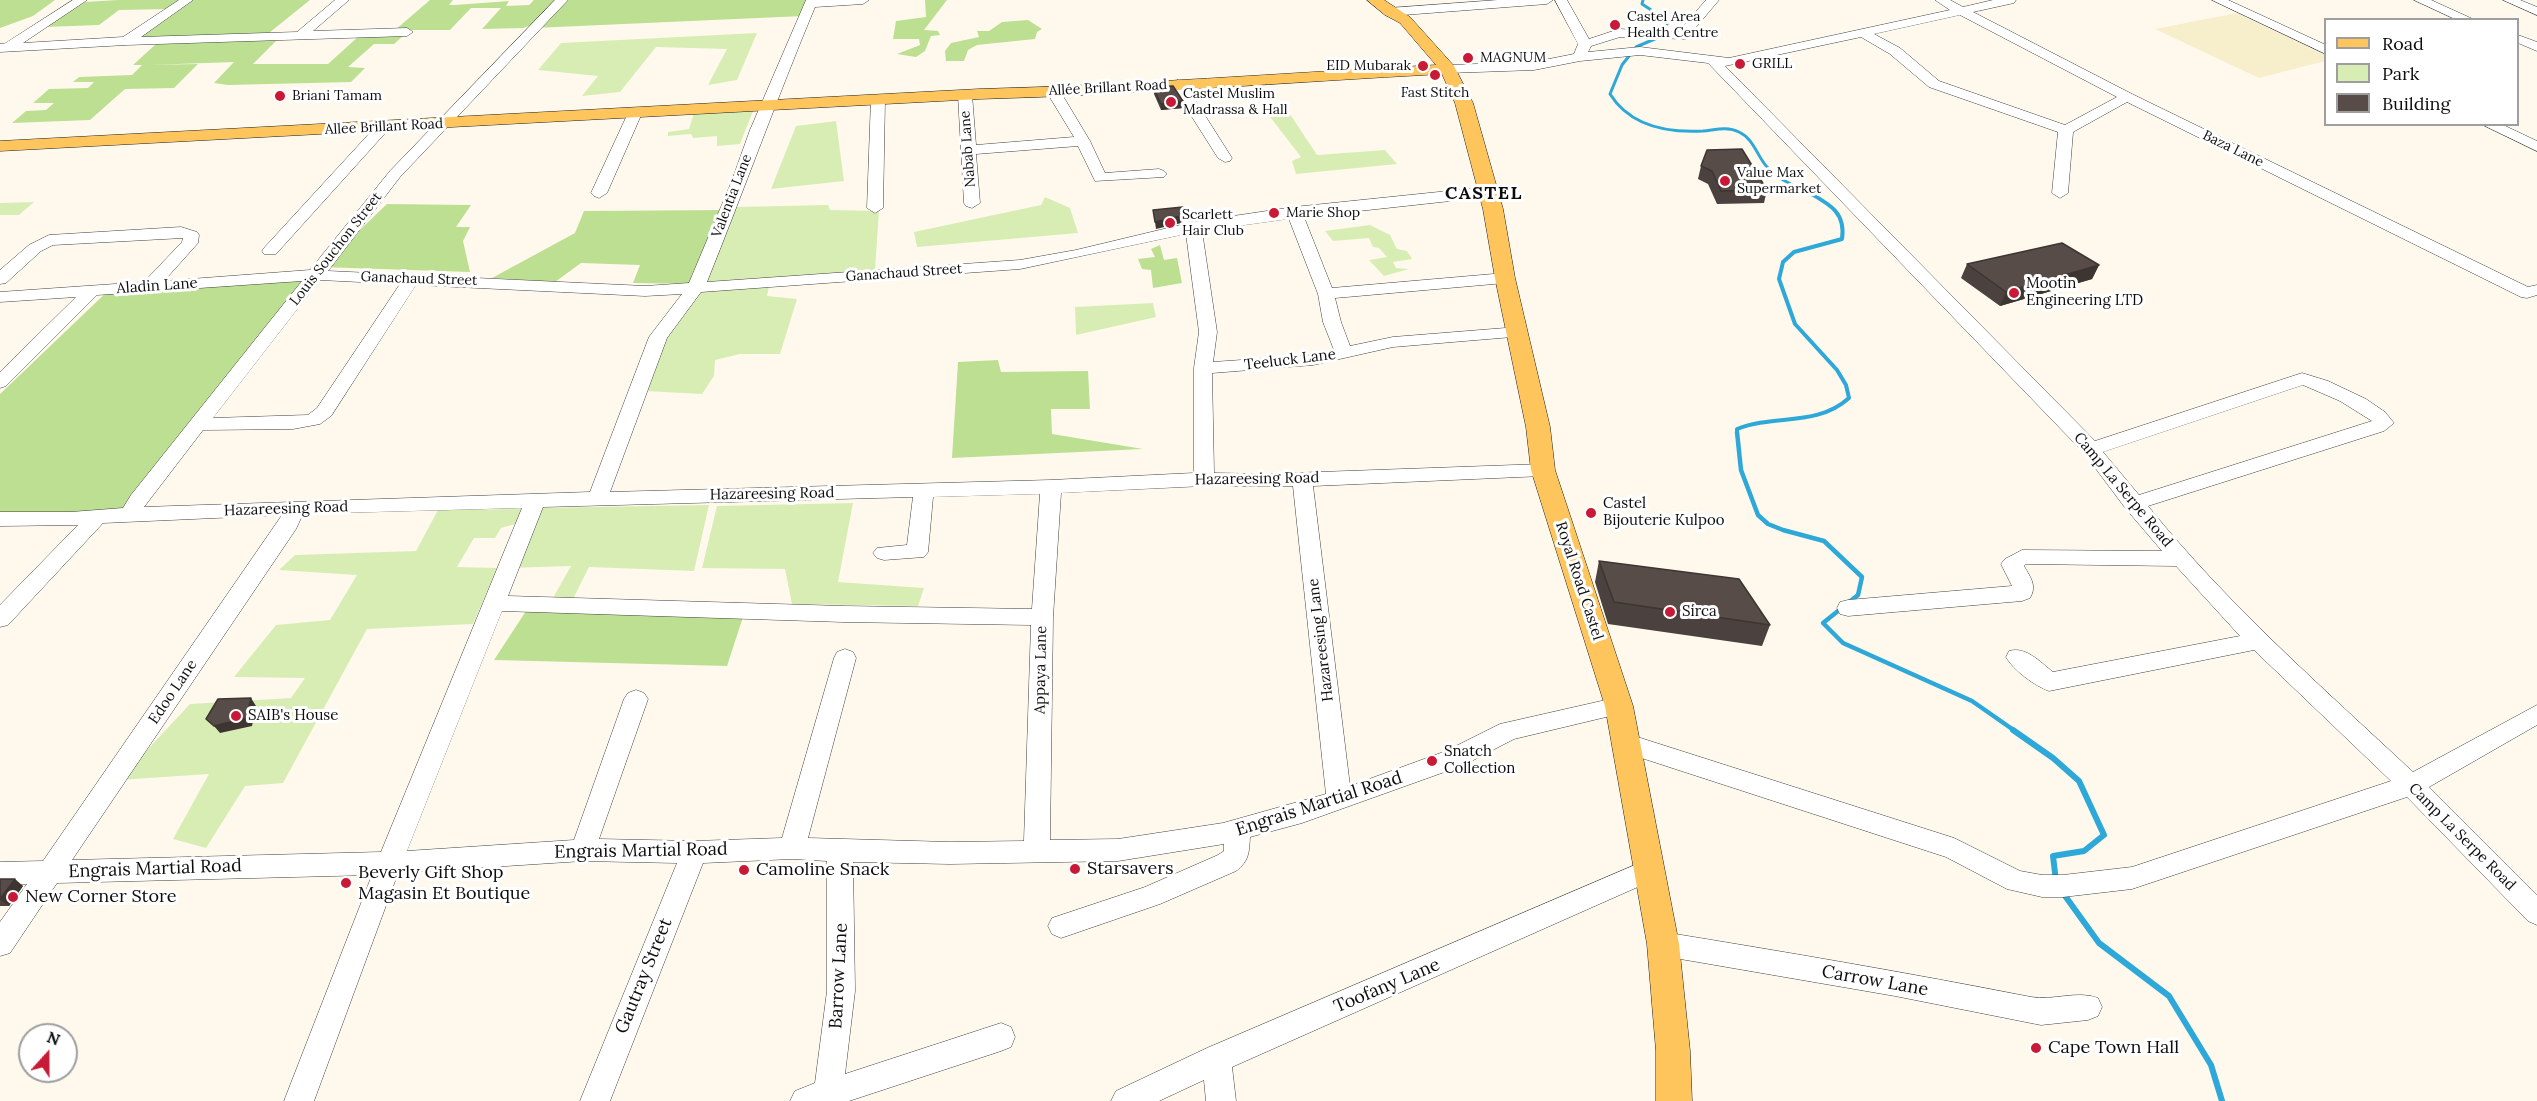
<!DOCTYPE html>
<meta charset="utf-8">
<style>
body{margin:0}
#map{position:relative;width:2537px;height:1101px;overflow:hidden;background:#fff9ed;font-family:Lora,serif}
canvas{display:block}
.legend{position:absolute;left:2324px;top:18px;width:195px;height:108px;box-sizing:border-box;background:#fff;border:2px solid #9e9e9e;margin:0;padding:8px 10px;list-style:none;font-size:18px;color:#0d0d0d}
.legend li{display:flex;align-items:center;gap:12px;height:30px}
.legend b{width:30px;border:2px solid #9e9e9e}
.north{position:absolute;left:18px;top:1023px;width:60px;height:60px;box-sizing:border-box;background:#fff;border:2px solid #9e9e9e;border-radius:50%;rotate:21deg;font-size:16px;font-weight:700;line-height:24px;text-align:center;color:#0d0d0d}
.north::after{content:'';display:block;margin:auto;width:21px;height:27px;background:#c81a36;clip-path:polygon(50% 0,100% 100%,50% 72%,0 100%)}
</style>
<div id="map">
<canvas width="2537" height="1101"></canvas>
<ul class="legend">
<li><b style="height:8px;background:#ffc55d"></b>Road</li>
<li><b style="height:16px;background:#d8edb3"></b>Park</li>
<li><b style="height:16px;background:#574c48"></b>Building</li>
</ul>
<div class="north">N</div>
</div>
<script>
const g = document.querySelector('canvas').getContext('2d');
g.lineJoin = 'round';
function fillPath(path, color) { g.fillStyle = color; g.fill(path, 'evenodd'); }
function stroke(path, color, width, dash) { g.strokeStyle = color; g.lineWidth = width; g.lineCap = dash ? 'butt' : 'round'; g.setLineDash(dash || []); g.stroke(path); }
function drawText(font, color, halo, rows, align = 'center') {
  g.font = font + ' Lora,serif'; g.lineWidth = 6; g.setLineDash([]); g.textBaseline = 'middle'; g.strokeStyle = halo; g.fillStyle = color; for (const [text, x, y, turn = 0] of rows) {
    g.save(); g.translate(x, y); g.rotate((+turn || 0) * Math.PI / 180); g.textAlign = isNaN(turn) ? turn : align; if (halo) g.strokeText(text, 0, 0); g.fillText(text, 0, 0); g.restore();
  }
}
fillPath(new Path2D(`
 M2237,13L2325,55V61L2259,78L2155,29Z`), '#f7eecb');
fillPath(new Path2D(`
 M757,33L737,80L708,85L727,49L656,47L620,92L582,96L598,76L538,70L561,43Z
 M1284,105L1317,155L1385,150L1397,164L1296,174L1292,161L1301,157L1264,109Z
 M753,111L740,144L717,146V136L693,138L691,134L668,136V132L689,129L694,113Z
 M836,121L844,181L771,189L796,126Z
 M1045,197L1070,208L1078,233L917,247L914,232L1041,205Z
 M34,202L19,215H0V203Z
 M828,205L830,210L879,211L875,270L698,284L736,207Z
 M1370,225L1390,235L1397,249L1407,251L1412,259L1393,262L1396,268L1409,269L1384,276L1369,260L1387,257L1379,248L1373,247L1369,238L1333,241L1325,231Z
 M769,286L767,296L797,299L780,354H740L715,360L714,376L702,394L645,391L661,341L698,292Z
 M1153,303L1156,317L1076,335L1075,307Z
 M853,503L838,582L924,588L918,606L792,604L785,569L702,568L717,506Z
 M709,505L694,571L589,567L572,601L549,605L571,566L507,568L539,508Z
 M524,509L515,524L501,528L495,538H474L457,567L497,568L473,624L367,629L283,783L245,786L206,848L173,839L209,774L119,780L190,704L291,698L305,678L234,677L276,625L330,620L357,575L279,570L295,555L416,551L438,510Z`), '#d8edb3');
fillPath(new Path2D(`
 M0,0H55L33,16L0,28Z
 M118,0H182L169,9L119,10L99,25L44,27L85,2Z
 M193,0H310L264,37L137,40Z
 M430,0H453L449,5H455L509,1L506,6L529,5L534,0H554L531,25L523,28L482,29L501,8H471L450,30H395Z
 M561,0H811L803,16L534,28Z
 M925,0H947L924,30L938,31L940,35L931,36L925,51L916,57L897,54L920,45L919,39H893L896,21L926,17Z
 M1028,20L1042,29L1037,32L1035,39L977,45L968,50L964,61H946L945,51L951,43L979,37L977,31H989L1002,22Z
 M359,36H403L394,44H374L348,67L365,68L351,82L228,85L214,83L234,62L149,65L198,64L174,88L125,89L90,120L12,123L26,111L46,110L54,103H33L49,89L88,88L94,82H73L79,77L132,75L142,65H133L156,44L277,40L253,64H328Z
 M387,204L471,205L456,227H470L463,241L470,272L321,267Z
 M728,210L698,284L633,283L640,265L581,263L555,282L492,278L575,233L584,211Z
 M1160,245L1164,260L1177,258L1182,283L1153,288L1151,270L1142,269L1138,259L1155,257L1151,249Z
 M304,280L122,515H0V394L110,289Z
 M998,360L1001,372L1088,371L1090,409H1051L1052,434L1143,449L952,458L958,362Z
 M526,611L743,617L727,666L494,660Z`), '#bddf91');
stroke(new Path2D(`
 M1643,0L1642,4L1662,17L1667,24
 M1636,47L1657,38
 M1629,56L1622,65L1610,94C1630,126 1667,133 1703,131C1715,130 1727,126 1739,132C1754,139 1757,156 1767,167C1778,180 1796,186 1810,194`), '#2ea8d8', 3);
stroke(new Path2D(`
 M1737,433V429C1775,414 1817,427 1849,398L1846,385L1837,370L1795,324L1779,279L1783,262L1794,252L1842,239C1846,212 1829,204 1808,192`), '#2ea8d8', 4);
stroke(new Path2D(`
 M1737,432L1741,470L1758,515L1768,524L1783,530L1824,541L1862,577L1858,595L1823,623L1843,643L1972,701L2015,731`), '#2ea8d8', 4.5);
stroke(new Path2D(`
 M2013,730L2053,758L2079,781L2104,835L2084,851L2053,856L2056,881
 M2063,893L2099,943L2169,996L2211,1065L2222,1101`), '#2ea8d8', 6);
const minor = new Path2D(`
 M73,0H87L23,43L123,37L179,0H193L141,37L297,32L335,0H349L313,31L407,28L413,32L407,36L126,45L0,52V44H4Z
 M555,0H568L400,177L328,271L645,286L689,283L731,183L750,130L806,0H869L863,4L815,7C777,98 744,190 707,282L1020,260L1076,250L1193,222L1294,207L1487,187L1492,189L1495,192L1487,197L1304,217L1332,288L1505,273L1513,278L1505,283L1335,298L1341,322L1350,346L1393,337L1518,327L1524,328L1527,332L1524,336L1393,347L1313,365L1212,373L1214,473L1264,474L1543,464L1550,465L1553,470L1550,475L1543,476L1313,486L1350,786L1446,751L1500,724L1619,697L1627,700L1631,706L1627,712L1514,739L1464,765L1302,823L1250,837C1249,853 1249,861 1236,871L1160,904L1061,938L1052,934L1048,926L1052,918L1145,887L1218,855L1224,851V844L1118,861L950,864L853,862L855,991L845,1074L1001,1023L1011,1027L1015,1037L1011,1047L1001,1051L849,1101H790L795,1091L815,1083L827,991V861L792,859L703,863L610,1101H580L677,863L583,861L398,873L314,1101H284L372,875L57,883L10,953L0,956V922L27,884H0V862L43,861L282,515L103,523L8,625L0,627V605L78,525L0,526V512H71L123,508L131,495L302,281L97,295L6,386L0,388V372L76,297L0,302V292L144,282L182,242L183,238L53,245L41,251L6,283L0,284V270L29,245L49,235L181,227L197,232L199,235L198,243L164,281L310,270L390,171ZM1289,219L1318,294L1323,322L1334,350L1313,355L1213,362L1217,332L1202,231ZM1186,234L1199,332L1194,368V473L1051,480L610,492L667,338L701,292L1020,269ZM320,280L400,284L317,408L308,415L213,418ZM416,285L645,296L682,294L649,337L590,492L144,507L203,430L293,429L320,424L331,416ZM1204,486H1293L1326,794L1223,823L1118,839L1050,840L1053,617L1061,493ZM1040,494L1032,609L843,606L508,596L543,507L913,497L907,545L877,548L873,553L877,558L884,560L924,557L928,552L933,497ZM522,508L381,852L72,860L296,529L303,514ZM502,611L843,622L1031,625L1024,841L950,842L808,838L856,658L853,652L845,649L837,652L834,658L782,838L694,841L599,839L648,699L644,693L636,690L628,693L624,699L574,840L407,851Z
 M1498,0H1553L1547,4L1390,16L1384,12L1390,8Z
 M1555,0H1567L1589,39L1619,29L1678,32L1706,0H1719L1686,39L1620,37L1591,46L1588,52L1640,47L1729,58L1950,10L1935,0H1950L1963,7L1993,0H2016L2014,3L1973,12L2132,94L2528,287L2537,285V295L2527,298L2521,297L2127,102L2073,132L2068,193L2060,198L2052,193L2058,132L1929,87L1890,54L1861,37L1725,66L2095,441L2302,373L2328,381L2366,399L2385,412L2394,423L2384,431L2148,506C2227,604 2322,687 2413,772L2537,705V725L2429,787L2537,895V925L2528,921L2407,797L2132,889L2063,897H2042L2007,889L1946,857L1620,751L1616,744L1620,737L1628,734L1954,838L2020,871L2042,875H2063L2132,867L2391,781L2254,650L2049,691C2035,686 2013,670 2006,657L2009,651C2026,646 2040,662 2053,672L2240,636L2176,566L2026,564L2024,566C2031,578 2037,586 2030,598L2022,601L1848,616L1840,614L1837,608L1840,602L1848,600L2012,586L2001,564L2005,559L2022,550L2162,551L2126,509L2084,453L1708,63L1640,55L1580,61L1534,70L1448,73L1441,69L1448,65L1534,62L1574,54L1578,44ZM1960,15L2117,97L2065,125L1939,81L1900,48L1874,34ZM2303,385L2340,401L2372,421L2139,495L2103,452Z
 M2212,0H2228L2326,45V54Z
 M2414,0H2431L2475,20H2457Z
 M2503,0H2520L2537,7V15Z
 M2518,35L2537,42V51L2518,43Z
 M1178,80L1185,84L1232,158L1230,161L1225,162L1218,158L1171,84Z
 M1053,87L1060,91L1090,141L1105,173L1159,169L1164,171L1167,174L1164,177L1095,181L1078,146L976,154L980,203L972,208L966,206L964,203L958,95L960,92L965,91L972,95L976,145L1074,137L1046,91Z
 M878,95L885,99L883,208L875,213L867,208L871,99Z
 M635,109L642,113L607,193L599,198L594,196L591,193L628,113Z
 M383,123L388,124L390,127L388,130L276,254H264L262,251L264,248L378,124Z
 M2481,124H2501L2537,141V151Z
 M1649,859L1658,862L1662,870L1658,878L1232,1067L1236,1101H1206L1204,1080L1159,1101H1111L1116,1091L1207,1048Z
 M1663,932C1786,952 1909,973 2031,997C2053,1001 2077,990 2098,998L2102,1007L2098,1016L2088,1020L2041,1025L1895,996L1663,956L1653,953L1649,944L1653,935Z`);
const major = new Path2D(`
 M1367,0H1384L1410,17L1454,66L1473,103L1503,209L1515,278L1550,427L1555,470L1633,706L1679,944L1690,1051L1692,1101H1656V1051L1647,944L1605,706L1531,470L1526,427L1495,278L1483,209L1455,103L1442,74C1288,82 1134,95 979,99L0,151V141L979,89C1131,85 1284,73 1436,65L1400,23L1385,15Z`);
stroke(minor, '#404040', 1);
stroke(major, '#1e1e1e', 1);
fillPath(minor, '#fff');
fillPath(major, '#ffc55d');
fillPath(new Path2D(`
 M1153,87L1183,108L1161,110L1154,94Z
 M1701,166L1767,190L1764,203L1717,204L1708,184L1698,179Z
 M1967,264L2099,265L2092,279L2000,306L1961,278Z
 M1599,561L1770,625L1762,646L1608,624L1595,582Z
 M0,879L23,886L9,906H0Z`), '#4b413e');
fillPath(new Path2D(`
 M1183,101V108L1161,110V104Z
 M1189,214L1190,221L1156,229L1155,222Z
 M2099,265L2092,279L2000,306L2006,292Z
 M251,698L256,706L252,726L220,733L214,726Z
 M15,879L23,886L9,906L0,899Z`), '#3d3532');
const building = new Path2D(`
 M1173,86L1183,101L1161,104L1153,87Z
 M1742,149L1767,190L1721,191L1712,171L1701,166L1707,150Z
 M1183,207L1189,214L1155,222L1153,210Z
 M2062,243L2099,265L2006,292L1967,264Z
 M1599,561L1739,579L1770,625L1614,602Z
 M251,698L246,718L214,726L206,719L218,699Z
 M0,879H15L0,899Z`);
fillPath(building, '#574c48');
stroke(building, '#3d3532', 1.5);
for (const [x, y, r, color] of [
 [1615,25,6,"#c81a36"],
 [1468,58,6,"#c81a36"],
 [1740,64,6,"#c81a36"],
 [1423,66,6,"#c81a36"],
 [1435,75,6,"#c81a36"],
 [280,96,6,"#c81a36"],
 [1171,102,6,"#c81a36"],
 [1725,181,6,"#c81a36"],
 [1274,213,6,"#c81a36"],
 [1170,223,6,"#c81a36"],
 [2014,293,6,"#c81a36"],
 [1591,513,6,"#c81a36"],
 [1670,612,6,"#c81a36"],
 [236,716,6,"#c81a36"],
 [1432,761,6,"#c81a36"],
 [1075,869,6,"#c81a36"],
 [744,870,6,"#c81a36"],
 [346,883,6,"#c81a36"],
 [13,897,6,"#c81a36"],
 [2036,1048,6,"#c81a36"]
]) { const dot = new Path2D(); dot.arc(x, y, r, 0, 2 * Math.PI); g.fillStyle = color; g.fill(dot); stroke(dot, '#fff', 2); }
drawText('14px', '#0d0d0d', '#fff', [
 ["Castel Area",1627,17],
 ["Health Centre",1627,33],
 ["MAGNUM",1480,58],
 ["GRILL",1752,64],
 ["EID Mubarak",1411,66,"right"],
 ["Fast Stitch",1435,93,"center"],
 ["Castel Muslim",1183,94],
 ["Madrassa & Hall",1183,110],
 ["Briani Tamam",292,96],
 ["Value Max",1737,173],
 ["Supermarket",1737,189],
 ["Marie Shop",1286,213],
 ["Scarlett",1182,215],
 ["Hair Club",1182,231]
], 'left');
drawText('14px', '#0d0d0d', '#fff', [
 ["Allée Brillant Road",1108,88,-3],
 ["Allee Brillant Road",384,127,-3],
 ["Nabab Lane",968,149,-94],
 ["Baza Lane",2233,149,26],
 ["Valentia Lane",732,196,-69],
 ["Louis Souchon Street",336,249,-52],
 ["Ganachaud Street",904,273,-4],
 ["Ganachaud Street",419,279,2]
]);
drawText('15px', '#0d0d0d', '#fff', [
 ["Mootin",2026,284],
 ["Engineering LTD",2026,301],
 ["Castel",1603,504],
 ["Bijouterie Kulpoo",1603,521],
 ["Sirca",1682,612],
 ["SAIB's House",248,716],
 ["Snatch",1444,752],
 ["Collection",1444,769]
], 'left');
drawText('15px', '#0d0d0d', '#fff', [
 ["Aladin Lane",157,286,-4],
 ["Teeluck Lane",1290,360,-7],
 ["Hazareesing Road",1257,479,-1],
 ["Camp La Serpe Road",2123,490,50],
 ["Hazareesing Road",772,494,-1],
 ["Hazareesing Road",286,509,-2],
 ["Royal Road Castel",1579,581,72],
 ["Hazareesing Lane",1321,640,-97],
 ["Appaya Lane",1041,670,-89],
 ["Edoo Lane",173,692,-56],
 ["Camp La Serpe Road",2462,837,45]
]);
g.letterSpacing = '1.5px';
drawText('bold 18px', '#0d0d0d', '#fff', [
 ["CASTEL",1484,194]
]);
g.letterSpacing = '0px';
drawText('18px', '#0d0d0d', '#fff', [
 ["Engrais Martial Road",1319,804,-18],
 ["Engrais Martial Road",641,851,-1],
 ["Engrais Martial Road",155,869,-2],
 ["Gautray Street",644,976,-68],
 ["Barrow Lane",839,976,-87],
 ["Carrow Lane",1875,981,10],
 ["Toofany Lane",1387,986,-23]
]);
drawText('18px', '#0d0d0d', '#fff', [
 ["Starsavers",1087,869],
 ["Camoline Snack",756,870],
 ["Beverly Gift Shop",358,873],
 ["Magasin Et Boutique",358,894],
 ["New Corner Store",25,897],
 ["Cape Town Hall",2048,1048]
], 'left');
</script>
